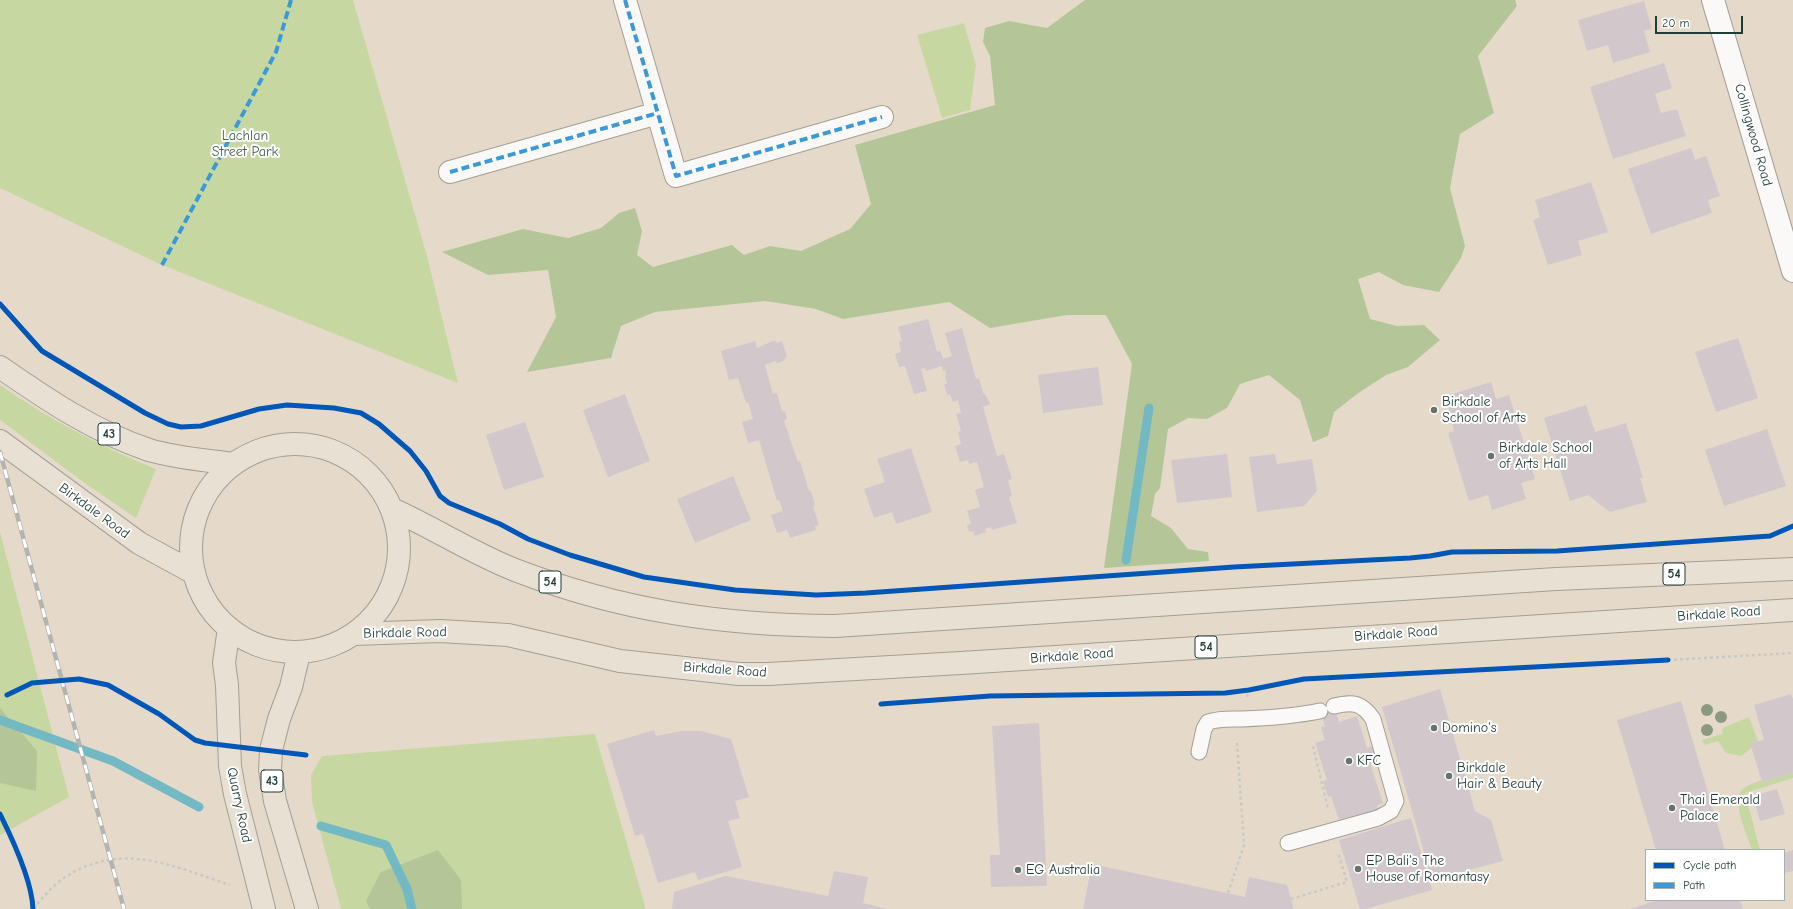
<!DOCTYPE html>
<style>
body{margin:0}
#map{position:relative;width:1793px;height:909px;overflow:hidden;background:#e5daca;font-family:"Comic Neue",sans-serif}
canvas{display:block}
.legend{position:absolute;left:1645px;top:849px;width:140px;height:52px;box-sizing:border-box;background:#fff;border:1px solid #a5b1ae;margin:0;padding:5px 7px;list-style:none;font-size:12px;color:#1f3d34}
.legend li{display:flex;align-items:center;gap:8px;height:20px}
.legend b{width:20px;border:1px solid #a5b1ae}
.scale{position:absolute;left:1655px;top:16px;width:88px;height:18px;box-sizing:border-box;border:2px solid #1f3d34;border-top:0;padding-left:5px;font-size:12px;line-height:14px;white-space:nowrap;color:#1f3d34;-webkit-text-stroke:3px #fff;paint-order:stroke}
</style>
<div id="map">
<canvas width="1793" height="909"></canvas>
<ul class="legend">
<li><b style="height:5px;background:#0057b8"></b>Cycle path</li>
<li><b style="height:5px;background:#3a99d8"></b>Path</li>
</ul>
<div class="scale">20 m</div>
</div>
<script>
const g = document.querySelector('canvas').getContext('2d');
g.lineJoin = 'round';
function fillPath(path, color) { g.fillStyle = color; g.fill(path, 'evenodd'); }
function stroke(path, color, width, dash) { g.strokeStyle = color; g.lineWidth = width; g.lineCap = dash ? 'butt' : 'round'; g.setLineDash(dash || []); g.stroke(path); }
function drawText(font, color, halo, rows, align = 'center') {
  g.font = font + ' "Comic Neue",sans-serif'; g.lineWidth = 4; g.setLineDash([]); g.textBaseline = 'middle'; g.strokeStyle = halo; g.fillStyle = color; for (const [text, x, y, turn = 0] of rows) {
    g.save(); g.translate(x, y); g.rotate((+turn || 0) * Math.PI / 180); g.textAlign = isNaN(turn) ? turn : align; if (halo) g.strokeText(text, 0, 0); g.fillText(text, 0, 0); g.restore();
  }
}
fillPath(new Path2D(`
 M0,0H353L427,256L458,383L162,265L0,188Z
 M964,23L976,65L970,110L942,118L917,35Z
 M0,385C49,419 101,447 156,469L136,518L86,484L0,420Z
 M0,532L69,797L0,835Z
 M1749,717L1758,741L1750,743L1752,748L1741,756L1726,753L1718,741L1705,745L1702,740L1722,734L1723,728Z
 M595,734L646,909H341L312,802L311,775L322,756Z
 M1793,773V778L1745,793L1760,850H1752C1748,837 1731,801 1742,790C1746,785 1755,783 1761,780L1762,782Z`), '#c7d7a1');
fillPath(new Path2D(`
 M1085,0H1515L1517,6L1478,56L1494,113L1460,134L1450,188L1465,246L1461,258L1439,292L1403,285L1379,272L1358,279L1370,319L1397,326L1424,325L1440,340L1408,367L1386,375L1357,394L1334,412L1328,436L1313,442L1300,400L1269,375L1240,384L1227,408L1207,419L1188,418L1168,429L1160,488L1155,494L1151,516L1171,528L1188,549L1208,552L1209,561L1104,568L1132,364L1106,315H1067L990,328L949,302L843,319L816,309L765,301L655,312L621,326L611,358L527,372L556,317L548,270L488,275L442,252L523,229L568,238L601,228L619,213L635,208L642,231L637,255L653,267L732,245L744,255L770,246L801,251L850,229L871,204L855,145L995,105L990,56L983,42L985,28L1009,21L1047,28Z
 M0,708L37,751L36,791L0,783Z
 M438,850L461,880L462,909H370L366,901L381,872Z`), '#b4c697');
stroke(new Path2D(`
 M1126,560L1149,408
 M0,720L113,761L199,807
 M321,826L386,845L407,889L412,909`), '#72b9c3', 9);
fillPath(new Path2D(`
 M1644,1L1652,29L1644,31L1650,52L1613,63L1608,45L1587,51L1578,20Z
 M1664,63L1672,88L1655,94L1661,113L1677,109L1686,136L1613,159L1590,87Z
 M1691,148L1695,160L1706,156L1720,196L1708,200L1712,213L1651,234L1628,169Z
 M1591,182L1608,232L1578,241L1582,255L1548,265L1533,220L1540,217L1535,200Z
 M928,319L937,352L940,350L943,359L952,356L945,333L962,328L976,379L979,378L983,393L986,395L990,404L983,407L997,456L1004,454L1012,479L1008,480L1012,496L1009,497L1017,523L992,530L991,527L985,529L986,532L975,536L973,531L969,532L967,525L971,524L967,511L980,507L975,490L984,487L977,462L969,464L968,460L960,462L955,446L961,444L958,432L961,431L956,414L961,413L958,400L953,402L950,394L947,395L944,384H947L945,376H946L945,370L943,371L942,366L926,371L925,368L921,369L927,391L914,394L905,366L899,367L895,354L901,352L899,342L902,341L898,327Z
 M1738,338L1758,398L1716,412L1695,352Z
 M775,340L776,343L782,341L787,356L783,361L777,363L775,361L765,365L773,394L777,393L782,411H785L787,418L784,421L798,462L800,461L809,491H811L815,505L813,506L819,525L815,526L816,530L790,538L787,530L777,533L771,515L783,511L779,500L777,501L759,440L748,443L742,422L753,419L748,402L746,403L738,378L729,380L721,351L755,341L757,348Z
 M1098,367L1103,405L1043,413L1038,375Z
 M1491,382L1496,399L1509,395L1535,479L1521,483L1526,499L1492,510L1488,495L1469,501L1448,433L1454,431L1446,396Z
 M625,394L650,461L608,477L583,410Z
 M1586,405L1595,432L1626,423L1643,478H1640L1647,502L1610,512L1588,495L1570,501L1544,418Z
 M525,422L544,477L504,490L486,435Z
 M1767,429L1786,486L1724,506L1705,450Z
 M911,448L932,512L896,524L892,512L874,518L864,489L885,482L877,459Z
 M1227,454L1232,497L1177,503L1171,460Z
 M1275,454L1277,464L1312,459L1317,491L1304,506L1257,512L1249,457Z
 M733,476L751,520L695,543L677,499Z
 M1440,689L1475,811L1491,820L1503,861L1432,880L1382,707Z
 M1791,694L1793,699V773L1762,782L1750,743L1764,740L1754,705Z
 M1681,701L1725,850H1656L1617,720Z
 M1333,703L1339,722L1357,716L1367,748L1379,744L1384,759L1370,763L1383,803L1377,805L1380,815L1365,820L1363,813L1339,820L1331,796L1328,797L1323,781L1327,780L1315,743L1325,740L1321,727L1325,726L1319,707Z
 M1039,723L1047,886L991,887L990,855H1000L992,726Z
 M654,730L656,736L682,731H701L731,739L749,797L735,801L740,818L728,821L742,867L698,880L695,872L658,883L643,834L635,836L607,744Z
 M1777,789L1785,814L1760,821L1753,796Z
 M1411,818L1432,890L1366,909H1360L1339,840Z
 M1793,850V871L1784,873V853Z
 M1092,864L1245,897L1249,877L1287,885L1294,909H1083Z
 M834,871L868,877L863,903L887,909H672L674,892L725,876L828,896Z
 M1658,900H1740L1743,909H1630Z`), '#d2c7cb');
const service = new Path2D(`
 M1199,752L1204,729L1208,722C1220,718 1230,719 1242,719C1268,718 1295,716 1320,711
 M1288,843L1378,818L1391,811L1396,801L1373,719C1362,703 1353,701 1334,706`);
const minor = new Path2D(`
 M625,0L676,176L882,117
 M450,172L658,113`);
const tertiary = new Path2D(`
 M1713,0L1793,271`);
const primary = new Path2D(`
 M0,367C46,399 95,432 149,450C176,458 205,460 233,464
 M0,441L139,543L194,573
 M191 548a104 104 0 1 1 208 0a104 104 0 1 1-208 0Z
 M392,509C434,528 472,553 515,570C622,611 721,625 835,626L1556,579L1793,569
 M229,628L224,663L227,685L230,766L235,794L264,909
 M355,634L440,631L508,635L620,661L739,674H768L961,663L1793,610
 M299,653L291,687L279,719L271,750L270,770L275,801L307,909`);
stroke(service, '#a29f95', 17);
stroke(minor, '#a29f95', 24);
stroke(tertiary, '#a29f95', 24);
stroke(primary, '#a29f95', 24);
stroke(new Path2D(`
 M0,304L42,351L145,413L168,424L181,427L201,426L259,409L287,405L334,408L361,413L379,424L410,451L426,471L440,496L449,503L500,524L528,539L570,555L644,577L735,590L816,595L866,593L1234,567L1410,558L1430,556L1452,552L1549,551
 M1568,550L1770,536L1793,526
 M1668,660L1793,653
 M1247,697L1249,690
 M1313,746L1328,809
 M1228,893L1244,845L1237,743
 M1291,899L1347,882L1338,852
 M33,908C43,899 52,885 64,878C121,840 172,866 230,885`), '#c9c9c4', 2.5, [3, 3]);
stroke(service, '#fbf9f7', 15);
stroke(minor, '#fbf9f7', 22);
stroke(tertiary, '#fbf9f7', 22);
stroke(primary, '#e7e0d3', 22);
const rail = new Path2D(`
 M0,452L124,909`);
stroke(rail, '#b2b4b0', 4.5);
stroke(rail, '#fff', 3, [9]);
stroke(new Path2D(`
 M625,0L676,176L882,117
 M450,172L658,113
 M162,265L276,52L291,0`), '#3a99d8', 4, [8, 4]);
stroke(new Path2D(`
 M0,304L42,351L145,413L168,424L181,427L201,426L259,409L287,405L334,408L361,413L379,424L410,451L426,471L440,496L449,503L500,524L528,539L570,555L644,577L735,590L816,595L866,593L1234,567L1410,558L1430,556L1452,552L1557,551L1770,536L1793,526
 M7,695L32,683L79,679L108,685L159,714L195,740L205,743L306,755
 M881,704L990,696L1225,693L1249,690L1304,679L1668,660
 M0,814C13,840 32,881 33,909`), '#0057b8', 5);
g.fillStyle = '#8c9982';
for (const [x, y] of [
 [1707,710],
 [1721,717],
 [1707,730]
]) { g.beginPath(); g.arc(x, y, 6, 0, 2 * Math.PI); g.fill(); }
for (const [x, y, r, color] of [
 [1434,410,4,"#647468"],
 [1491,456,4,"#647468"],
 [1434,728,4,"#647468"],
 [1349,761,4,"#647468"],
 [1449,776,4,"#647468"],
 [1672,808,4,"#647468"],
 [1358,869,4,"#647468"],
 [1018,870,4,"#647468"]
]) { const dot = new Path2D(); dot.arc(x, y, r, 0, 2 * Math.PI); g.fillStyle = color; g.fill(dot); stroke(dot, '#fff', 1.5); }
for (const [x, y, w] of [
 [109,434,22],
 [1674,574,22],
 [550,582,22],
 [1206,647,22],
 [272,781,22]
]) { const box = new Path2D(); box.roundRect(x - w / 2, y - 11, w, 22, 3); g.fillStyle = '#fff'; g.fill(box); stroke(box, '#1f3d34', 1); }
drawText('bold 13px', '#1f3d34', null, [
 ["43",109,434],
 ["54",1674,574],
 ["54",550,582],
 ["54",1206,647],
 ["43",272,781]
]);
drawText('14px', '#1f3d34', '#fff', [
 ["Collingwood Road",1753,135,74],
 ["Birkdale Road",94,511,36],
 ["Birkdale Road",1719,614,-4],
 ["Birkdale Road",405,633,-1],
 ["Birkdale Road",1396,634,-4],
 ["Birkdale Road",1072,656,-4],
 ["Birkdale Road",725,670,4],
 ["Quarry Road",239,805,78]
]);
drawText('14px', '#436347', '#fff', [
 ["Lachlan",245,136],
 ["Street Park",245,152]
]);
drawText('14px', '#1f3d34', '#fff', [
 ["Birkdale",1442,402],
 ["School of Arts",1442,418],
 ["Birkdale School",1499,448],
 ["of Arts Hall",1499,464],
 ["Domino's",1442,728],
 ["KFC",1357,761],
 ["Birkdale",1457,768],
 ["Hair & Beauty",1457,784],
 ["Thai Emerald",1680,800],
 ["Palace",1680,816],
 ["EP Bali's The",1366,861],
 ["House of Romantasy",1366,877],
 ["EG Australia",1026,870]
], 'left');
</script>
